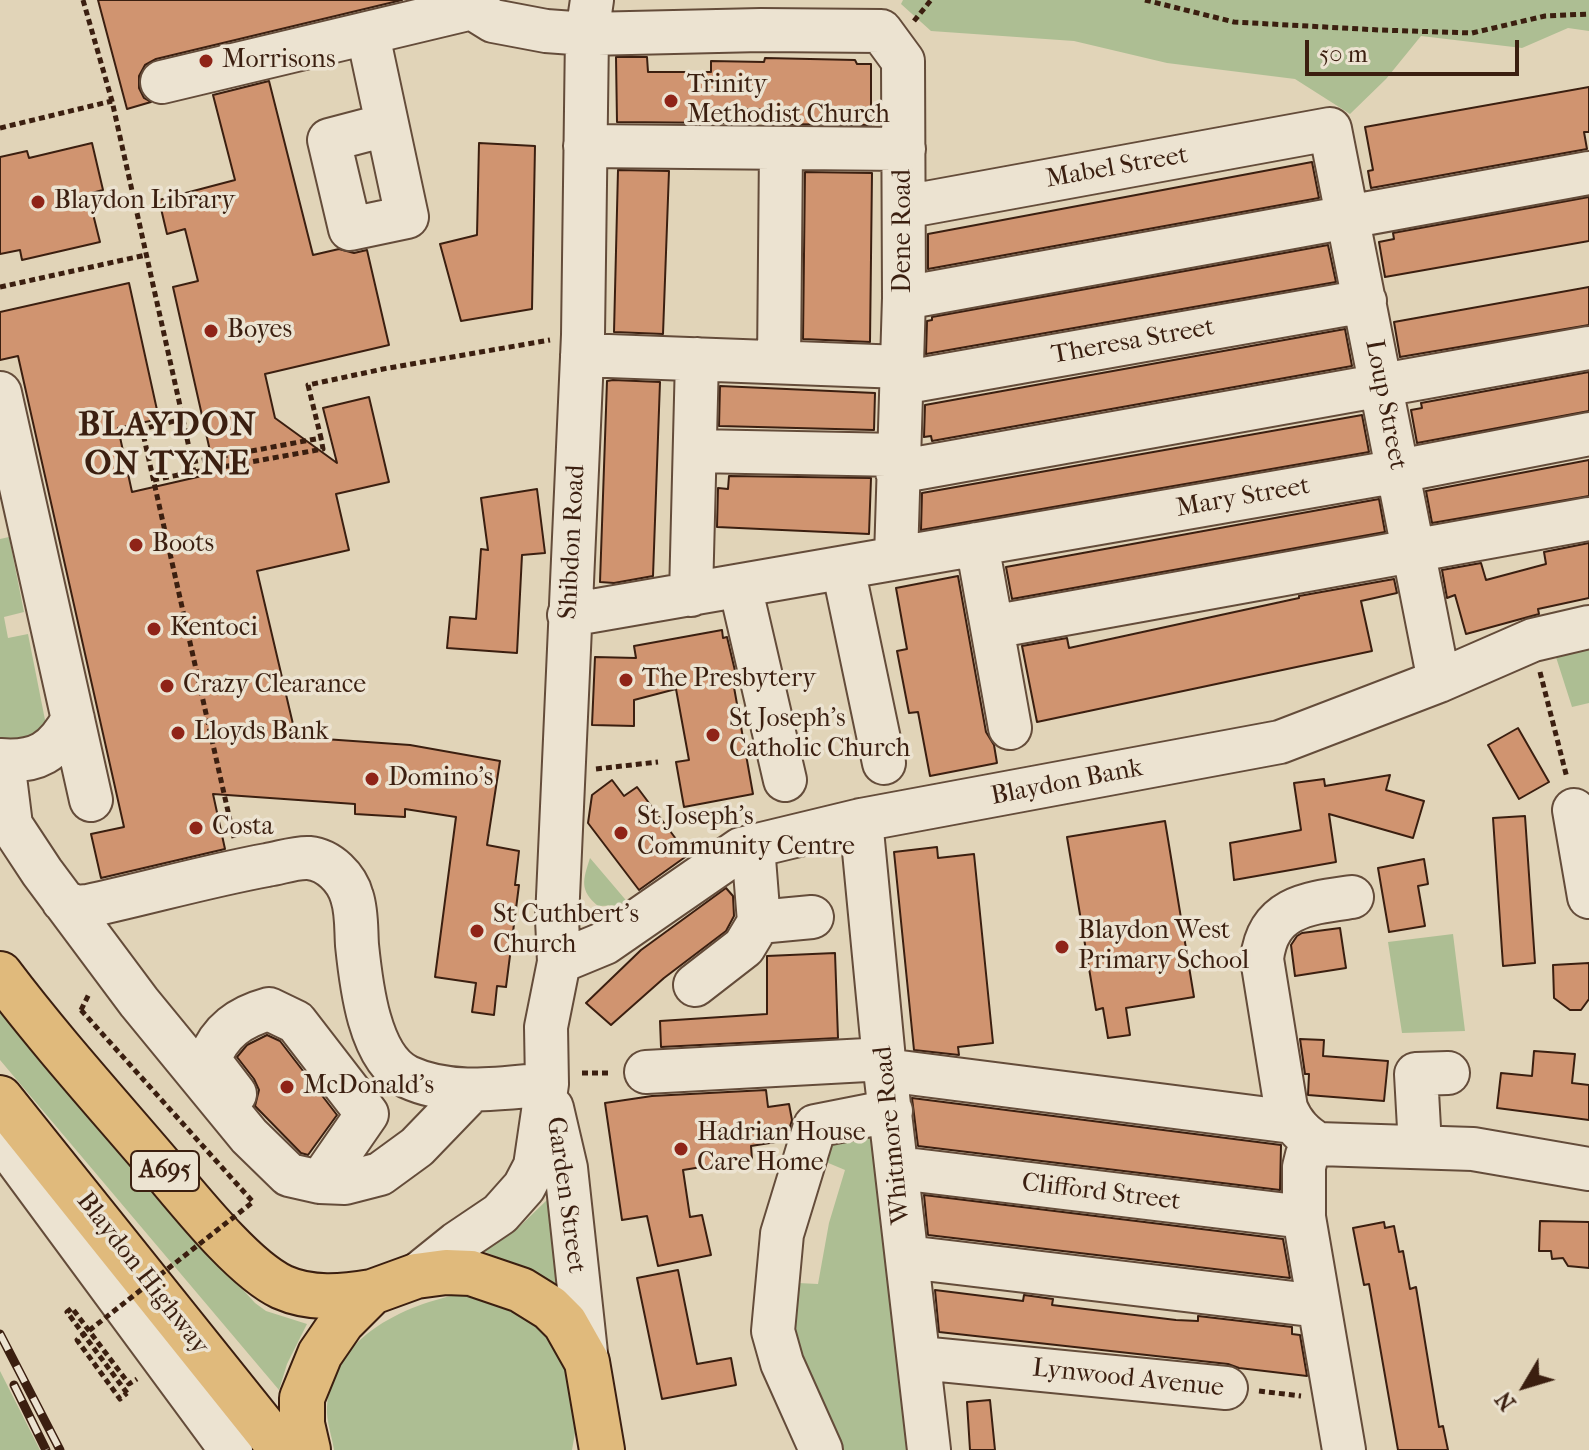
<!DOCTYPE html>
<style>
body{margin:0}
#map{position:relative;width:1589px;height:1450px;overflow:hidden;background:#e1d4b8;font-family:"IM FELL French Canon",serif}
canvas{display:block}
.north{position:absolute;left:1485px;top:1346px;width:80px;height:80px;-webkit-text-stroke:6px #ece3d1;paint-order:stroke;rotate:232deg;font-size:22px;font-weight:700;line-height:32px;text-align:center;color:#3b1f10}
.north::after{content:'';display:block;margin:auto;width:28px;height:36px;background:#3b1f10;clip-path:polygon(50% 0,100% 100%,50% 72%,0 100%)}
.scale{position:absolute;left:1305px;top:40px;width:214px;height:36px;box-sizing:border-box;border:4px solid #3b1f10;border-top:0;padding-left:10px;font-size:24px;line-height:28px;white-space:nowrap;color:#3b1f10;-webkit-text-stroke:6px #ece3d1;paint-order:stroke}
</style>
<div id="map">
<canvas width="1589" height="1450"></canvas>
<div class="north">N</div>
<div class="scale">50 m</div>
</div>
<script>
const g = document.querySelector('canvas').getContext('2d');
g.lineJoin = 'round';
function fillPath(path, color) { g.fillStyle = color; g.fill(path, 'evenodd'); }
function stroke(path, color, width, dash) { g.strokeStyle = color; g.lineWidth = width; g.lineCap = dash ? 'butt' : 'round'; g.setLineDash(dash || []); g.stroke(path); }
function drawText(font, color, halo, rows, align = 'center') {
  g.font = font + ' "IM FELL French Canon",serif'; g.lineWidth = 7; g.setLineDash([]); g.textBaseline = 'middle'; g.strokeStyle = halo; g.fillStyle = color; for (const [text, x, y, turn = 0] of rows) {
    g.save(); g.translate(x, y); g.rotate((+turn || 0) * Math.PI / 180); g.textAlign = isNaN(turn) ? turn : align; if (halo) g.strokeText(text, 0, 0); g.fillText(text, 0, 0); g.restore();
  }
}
fillPath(new Path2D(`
 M903,0H1589V31L1568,28L1522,48L1421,36L1386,79L1350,114L1295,79L1167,63L1074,41L931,31L901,4Z
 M9,537L24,612L4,617L8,638L28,634L47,730L0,760V539Z
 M1589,646V703L1572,707L1555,654Z
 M590,858L630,905L598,906C579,890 583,880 590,858Z
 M1453,934L1465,1031L1402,1033L1388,942Z
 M0,1001L215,1259L255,1303L266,1311L307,1324L287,1364L279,1390L0,1060Z
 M891,1111L917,1450H821L778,1282L818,1284L829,1223L845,1170L807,1154Z
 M547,1200L562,1290L525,1269L481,1250L519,1227Z
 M471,1292L491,1298L549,1329L562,1355L576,1427L572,1450H334C332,1436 326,1421 327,1407C332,1335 409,1302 471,1292Z
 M0,1371L40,1450H0Z`), '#adbe93');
const building = new Path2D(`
 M98,0H402L156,59L145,65L139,76V88L144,98L151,102L127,109Z
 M616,57H647L648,72H711V61L764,62L765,58L855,60L857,64H871V125L770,124V110L726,108V123L617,122Z
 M269,81L313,255L339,249L354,253L367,250L389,345L265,374L275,418L337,463L323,408L369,397L389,482L336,494L349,550L257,571L296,737L410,745L500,761L487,845L519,851L515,885H519L506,987L497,986L494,1015L472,1012L476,983L435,977L456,817L405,809V817L355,814V804L213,794L225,849L101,878L91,834L124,827L18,356L0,360V312L129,283L159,419L118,428L132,492L215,473L173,287L198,281L185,229L167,234L159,200L235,180L213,95Z
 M1589,87V132H1584L1587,149L1371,188L1368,171L1373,170L1365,127Z
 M92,143L103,190L88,194L100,242L22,260L20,250L0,254V157L27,151L29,158Z
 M479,143L535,146L532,309L461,321L440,244L477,235Z
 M1312,162L1319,198L928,269V234Z
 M618,170L669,171L663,334L614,332Z
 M805,172L872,173L870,342L803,339Z
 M1589,197V241L1385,277L1379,242L1394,239L1393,233Z
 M1328,245L1336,282L926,354L927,321L932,320V317Z
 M1589,287V325L1400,357L1394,322Z
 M1345,329L1352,366L932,441L931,436L924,437L925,405Z
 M1589,372V411L1417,443L1411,410L1422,408L1421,403Z
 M613,380L660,382L653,576L614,583L600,582L607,381Z
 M720,386L875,393L874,430L719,426Z
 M1362,415L1369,452L921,530L922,493Z
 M1589,460V496L1432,523L1426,491Z
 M729,476L871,478L869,534L717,527L718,488L728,489Z
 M537,489L545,553L522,555L517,653L447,648L450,617L476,619L481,549L488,550L481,498Z
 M1379,499L1385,532L1012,599L1006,567Z
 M1589,543V598L1538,609L1539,614L1466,634L1455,595L1447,598L1442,570L1481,563L1486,580L1546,564L1544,552Z
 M958,576L986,732L994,745L997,763L930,776L918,712L909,713L897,651L907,649L896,588Z
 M1394,579L1397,593L1361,601L1372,651L1037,722L1022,646L1067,638L1069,648L1299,598V596Z
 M722,630L723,638L727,637L736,675L732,676L753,794L684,807L676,762L689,760L676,689L634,700V726L592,725L595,657L636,658L634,646Z
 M1518,728L1549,782L1519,799L1488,745Z
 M1390,775L1386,790L1424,801L1413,838L1329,814L1336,862L1234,880L1230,843L1301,830L1294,783L1324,779L1325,786Z
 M612,780L624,796L637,787L688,855L639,890L588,823L592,795Z
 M1525,816L1535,963L1503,966L1493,818Z
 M1165,821L1194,997L1126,1008L1130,1035L1108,1038L1103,1008L1096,1010L1067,837Z
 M937,847L938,858L974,854L993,1043L958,1047L959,1055L914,1050L894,852Z
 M1424,859L1428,884L1418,886L1425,926L1389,932L1378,868Z
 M726,888L733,896L734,916L726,931L664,978L611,1025L586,1003L641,950Z
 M1340,928L1346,968L1295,976L1291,945L1297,936L1302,933Z
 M835,953L838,1038L661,1047L660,1021L767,1014V956Z
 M1589,963V999L1581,1010H1570L1554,998L1553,965Z
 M267,1035L280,1041L337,1115L308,1155L301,1153L255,1106L259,1090L254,1079L237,1057L247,1045Z
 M1300,1039L1324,1040L1323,1056L1388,1061L1384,1101L1308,1095L1309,1074H1305Z
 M1534,1051L1575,1054L1572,1083L1589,1085V1120L1497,1108L1501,1073L1532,1076Z
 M766,1090L768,1107L789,1104L792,1120L789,1130L775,1132L776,1142L751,1146L752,1159L683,1170L690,1217L702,1215L711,1255L658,1266L647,1216L622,1220L605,1103L652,1096Z
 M912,1098L1281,1145L1280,1190L918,1146Z
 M924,1195L1283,1239L1290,1278L928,1235Z
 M1540,1221L1589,1222V1268L1568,1266L1563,1258L1552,1259L1551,1251H1539Z
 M1384,1222L1385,1228L1394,1226L1399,1252L1403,1251L1410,1289L1416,1287L1439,1427L1443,1426L1448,1450H1398L1369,1284L1364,1285L1353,1228Z
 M678,1270L697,1364L731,1358L736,1385L662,1399L637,1278Z
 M935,1290L1023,1301L1024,1295L1053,1299L1052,1305L1176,1320L1198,1321V1316L1292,1327V1334L1300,1335L1307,1376L1239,1368L1228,1364L939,1332Z
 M990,1400L995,1450H970L967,1402Z`);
fillPath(building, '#d09470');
stroke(building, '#3b1f10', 2);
const minor = new Path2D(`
 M368,35L407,217L350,229L329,140L386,125
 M162,82L472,8L493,21L546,31L587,34L761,30L881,31L903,61L904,298L896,558
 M585,146L904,149
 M904,207L1330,129L1439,681
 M904,298L1589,173
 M582,355L902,367
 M779,362L781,148
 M901,383L1365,301
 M0,393L91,800
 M695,451L899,455
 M897,472L1589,348
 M977,544L1010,728
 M843,568L884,763
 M740,586L785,780
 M691,595L697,359
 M569,615L1399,471L1589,434
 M992,627L1589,519
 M0,760C37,763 55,752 73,719
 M0,765L4,769L11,825L42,872L139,1002L249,1136L289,1175L320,1182L345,1183L380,1174L417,1147L471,1091
 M1574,810L1589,897
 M861,820L885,1070L929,1450
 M753,846L759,922L812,917
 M1352,897C1309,903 1268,906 1262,959L1286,1108C1293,1125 1303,1135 1318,1144L1473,1149L1589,1169
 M63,901L76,907L88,906C148,893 207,876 267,865C280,863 296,857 309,858C329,860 347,878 352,897C357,912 356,930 357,945C361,984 369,1059 408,1077C451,1097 502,1088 547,1084
 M559,962L605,943L741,849L861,820L1280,742L1439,681L1533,640L1589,627
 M695,985L744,947L759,922
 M885,1070L1292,1122
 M646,1072L885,1059
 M235,1094L209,1060C220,1031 240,1017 269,1009L296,1022L367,1114L320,1182
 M552,1108L566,1168L587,1362
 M0,1137L231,1450
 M1318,1144L1307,1155L1304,1167V1217L1344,1450
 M1420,1146L1416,1074L1448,1073
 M898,1168L1304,1217
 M907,1257L1319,1306
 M416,1276L457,1243L500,1214L524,1187L535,1166L547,1084L546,1027L559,962L557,919L583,335L587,34L592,0
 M920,1358L1226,1388
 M821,1450L782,1363L773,1331L782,1234L815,1126L891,1111`);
const major = new Path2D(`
 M0,974C49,1039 104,1100 157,1162C187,1197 242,1268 282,1287C311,1300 342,1297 372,1292
 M0,1098L282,1450
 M308,1450L302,1424V1398L320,1354L342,1322L372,1292L416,1276L446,1272L471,1273L521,1290L550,1308L565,1323L587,1362L602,1450`);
stroke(minor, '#644c3a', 46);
stroke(major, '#3b1f10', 48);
stroke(new Path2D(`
 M83,0L112,101L183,419L142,429L234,838
 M1145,0L1234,22L1379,30L1472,33L1545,16L1589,14
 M914,21L931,0
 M0,128L112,101
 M0,287L146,255
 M192,462L321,438L308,385L383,369L550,340
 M194,472L323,449L321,438
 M153,480L194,472L183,419
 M1540,672L1567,778
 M596,769L658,762
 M81,1010L89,994
 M582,1073H612
 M1259,1391L1301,1396
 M127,1393L67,1312L72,1308L129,1384L137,1379`), '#3b1f10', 5, [6, 4]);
stroke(minor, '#ece3d1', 42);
stroke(major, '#e0ba7c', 44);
const rail = new Path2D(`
 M0,1334L60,1450
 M14,1385L46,1450`);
stroke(rail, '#3b1f10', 9);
stroke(rail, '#ece3d1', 6, [18]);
stroke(new Path2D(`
 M81,1010L253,1202L77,1340L120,1399L127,1393`), '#3b1f10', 5, [6, 4]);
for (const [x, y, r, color] of [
 [206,61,8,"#8f2418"],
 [671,101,8,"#8f2418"],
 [38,202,8,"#8f2418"],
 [211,331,8,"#8f2418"],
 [136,545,8,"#8f2418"],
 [154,629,8,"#8f2418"],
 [626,680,8,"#8f2418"],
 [167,686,8,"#8f2418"],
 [178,733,8,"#8f2418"],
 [713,735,8,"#8f2418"],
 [372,779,8,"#8f2418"],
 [196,828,8,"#8f2418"],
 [621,833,8,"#8f2418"],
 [477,931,8,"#8f2418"],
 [1062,947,8,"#8f2418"],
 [287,1087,8,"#8f2418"],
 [681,1149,8,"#8f2418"]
]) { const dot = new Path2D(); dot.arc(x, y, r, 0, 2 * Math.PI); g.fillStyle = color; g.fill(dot); stroke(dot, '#ece3d1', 3); }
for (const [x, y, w] of [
 [165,1171,68]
]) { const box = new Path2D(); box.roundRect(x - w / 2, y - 20, w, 40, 6); g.fillStyle = '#ece3d1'; g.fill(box); stroke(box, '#3b1f10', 2); }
drawText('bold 24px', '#3b1f10', null, [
 ["A695",165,1171]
]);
drawText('26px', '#3b1f10', '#ece3d1', [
 ["Morrisons",222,61],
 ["Trinity",687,86],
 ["Methodist Church",687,116],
 ["Blaydon Library",54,202],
 ["Boyes",227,331],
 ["Boots",152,545],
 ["Kentoci",170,629],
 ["The Presbytery",642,680],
 ["Crazy Clearance",183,686],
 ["St Joseph's",729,720],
 ["Catholic Church",729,750],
 ["Lloyds Bank",194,733],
 ["Domino's",388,779],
 ["St Joseph's",637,818],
 ["Community Centre",637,848],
 ["Costa",212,828],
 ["St Cuthbert's",493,916],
 ["Church",493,946],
 ["Blaydon West",1078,932],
 ["Primary School",1078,962],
 ["McDonald's",303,1087],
 ["Hadrian House",697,1134],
 ["Care Home",697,1164]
], 'left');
drawText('26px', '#3b1f10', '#ece3d1', [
 ["Mabel Street",1117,168,-10],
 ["Dene Road",904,231,-90],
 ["Theresa Street",1133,342,-10],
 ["Loup Street",1385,405,79],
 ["Mary Street",1243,498,-10],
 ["Shibdon Road",573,542,-87],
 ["Blaydon Bank",1067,783,-11],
 ["Whitmore Road",893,1135,-96],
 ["Clifford Street",1101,1193,7],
 ["Garden Street",565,1195,82],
 ["Blaydon Highway",142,1274,52],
 ["Lynwood Avenue",1128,1379,6]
]);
g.letterSpacing = '2px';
drawText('bold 34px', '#3b1f10', '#ece3d1', [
 ["BLAYDON",168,427],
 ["ON TYNE",168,466]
]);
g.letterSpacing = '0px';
</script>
